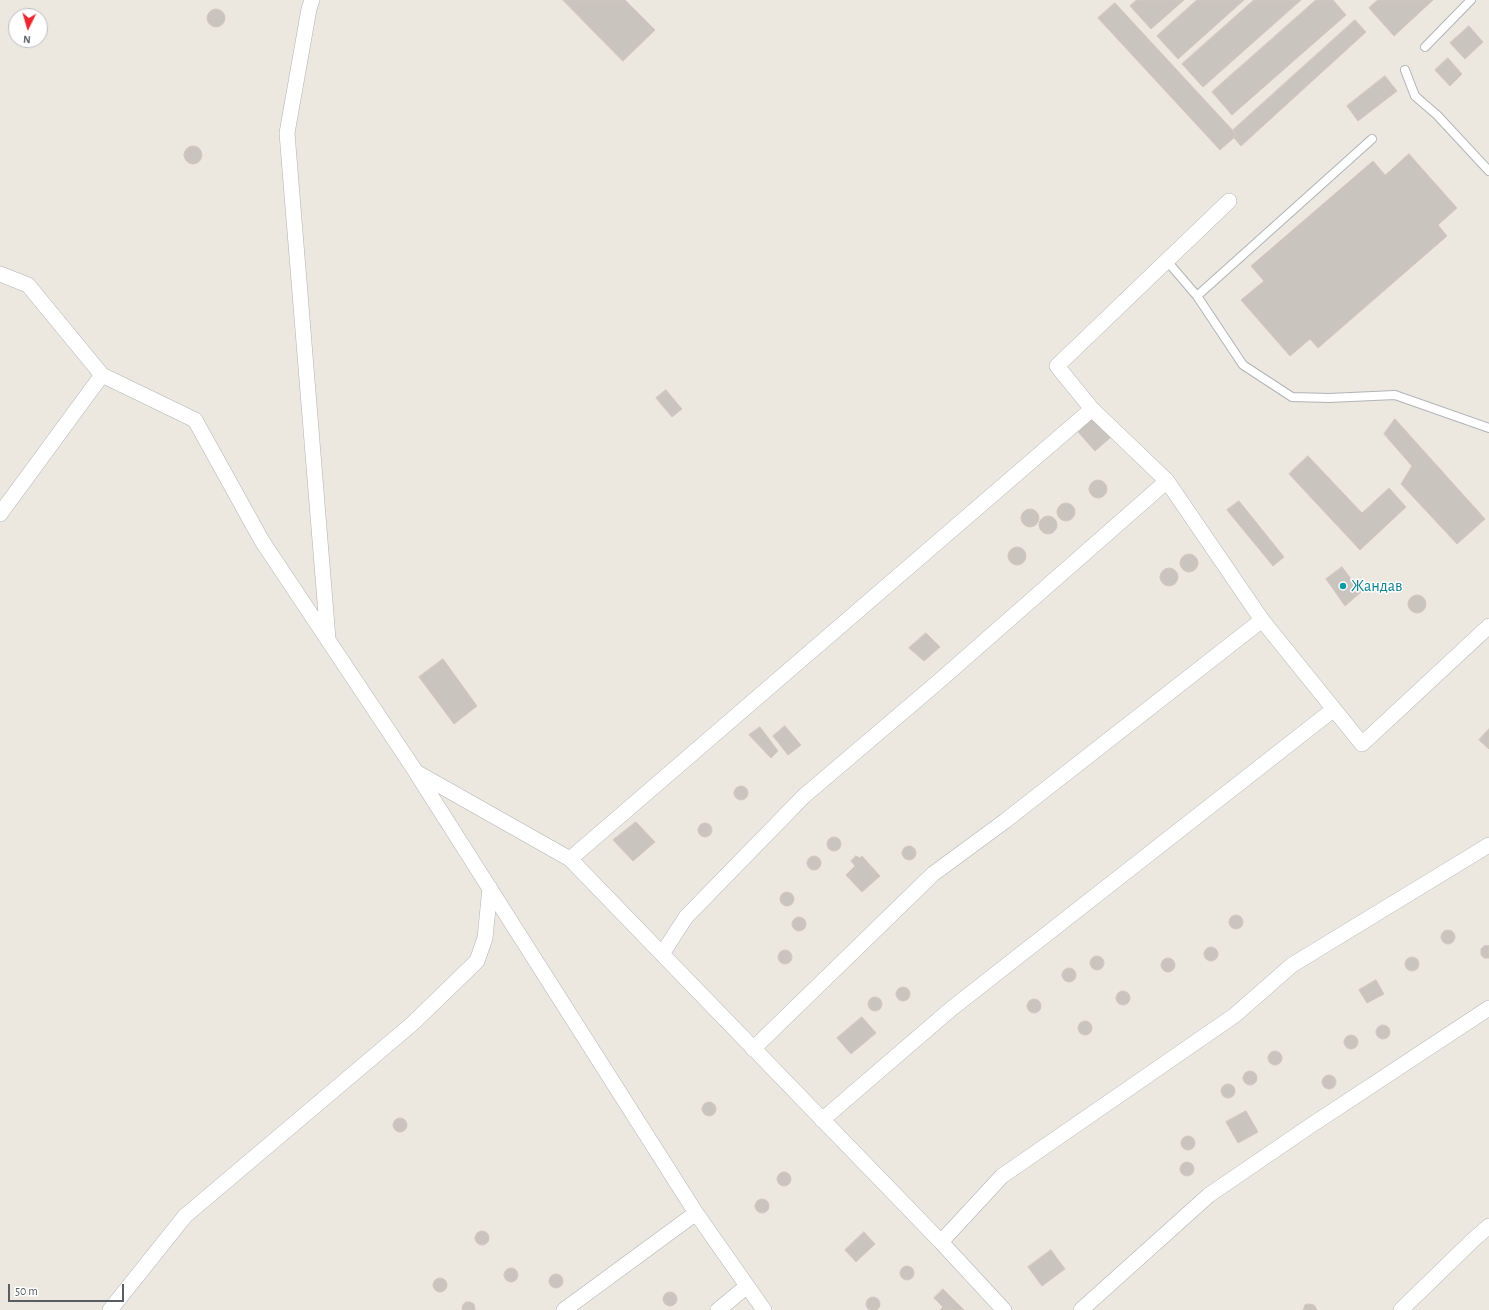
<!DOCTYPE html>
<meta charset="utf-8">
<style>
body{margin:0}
#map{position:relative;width:1489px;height:1310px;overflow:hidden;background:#ece7df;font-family:"Alegreya Sans",sans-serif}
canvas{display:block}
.north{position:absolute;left:8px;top:8px;width:40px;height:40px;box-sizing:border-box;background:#fff;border:1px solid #bcbec0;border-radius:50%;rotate:185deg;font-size:11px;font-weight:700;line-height:16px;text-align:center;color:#585d61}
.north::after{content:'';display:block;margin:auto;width:14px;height:18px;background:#ec252f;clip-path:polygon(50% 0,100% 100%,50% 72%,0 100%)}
.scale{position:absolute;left:8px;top:1284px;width:116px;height:18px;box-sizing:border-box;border:2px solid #585d61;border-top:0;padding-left:5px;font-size:12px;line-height:14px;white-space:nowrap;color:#585d61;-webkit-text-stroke:3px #fff;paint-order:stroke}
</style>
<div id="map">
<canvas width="1489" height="1310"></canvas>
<div class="north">N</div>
<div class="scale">50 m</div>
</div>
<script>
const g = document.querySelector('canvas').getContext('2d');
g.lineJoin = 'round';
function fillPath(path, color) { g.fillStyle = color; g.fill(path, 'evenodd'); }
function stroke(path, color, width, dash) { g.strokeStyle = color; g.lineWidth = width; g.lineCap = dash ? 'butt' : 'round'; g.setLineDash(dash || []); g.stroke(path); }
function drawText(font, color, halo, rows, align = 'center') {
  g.font = font + ' "Alegreya Sans",sans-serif'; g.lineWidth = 3; g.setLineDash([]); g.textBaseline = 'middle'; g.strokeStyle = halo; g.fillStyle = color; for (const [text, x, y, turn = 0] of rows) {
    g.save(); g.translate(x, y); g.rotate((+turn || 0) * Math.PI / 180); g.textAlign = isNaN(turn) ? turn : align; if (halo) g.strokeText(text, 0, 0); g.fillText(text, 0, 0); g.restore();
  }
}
const building = new Path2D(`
 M563,0H625L655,30L623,61Z
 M1137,0H1184L1151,29L1130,6Z
 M1197,0H1244L1178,59L1157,36Z
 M1254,0H1301L1203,87L1182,64Z
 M1316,0H1333L1346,15L1232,115L1212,92Z
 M1378,0H1433L1394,36L1369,8Z
 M1115,3L1237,135L1220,150L1098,18Z
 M207 18a9 9 0 1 1 18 0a9 9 0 1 1-18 0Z
 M1355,20L1366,32L1241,146L1234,138L1237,135L1233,130Z
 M1469,26L1483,42L1465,59L1450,43Z
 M1448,58L1462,74L1450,86L1435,70Z
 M1385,76L1397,91L1358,121L1347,106Z
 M184 155a9 9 0 1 1 18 0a9 9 0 1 1-18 0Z
 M1409,154L1457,208L1438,225L1447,236L1318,348L1310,339L1290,356L1241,300L1264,281L1251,266L1373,161L1385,175Z
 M666,390L682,409L672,417L656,398Z
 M1091,418L1111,437L1095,451L1078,432Z
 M1395,419L1485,519L1457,544L1401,484L1412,466L1384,434Z
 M1308,456L1362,513L1389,488L1406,507L1360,550L1289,474Z
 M1089 489a9 9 0 1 1 18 0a9 9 0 1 1-18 0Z
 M1239,501L1284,557L1273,566L1227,510Z
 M1057 512a9 9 0 1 1 18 0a9 9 0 1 1-18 0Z
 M1021 518a9 9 0 1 1 18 0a9 9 0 1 1-18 0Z
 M1039 525a9 9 0 1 1 18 0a9 9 0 1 1-18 0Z
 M1008 556a9 9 0 1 1 18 0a9 9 0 1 1-18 0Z
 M1180 563a9 9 0 1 1 18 0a9 9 0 1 1-18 0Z
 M1342,567L1361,592L1345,606L1326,579Z
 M1160 577a9 9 0 1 1 18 0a9 9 0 1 1-18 0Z
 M1408 604a9 9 0 1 1 18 0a9 9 0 1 1-18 0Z
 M926,633L940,647L924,661L909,648Z
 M443,659L477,706L454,724L419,677Z
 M785,726L801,745L788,755L773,736Z
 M760,727L778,751L771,758L749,735Z
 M1489,729V749L1479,740Z
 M734 793a7 7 0 1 1 14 0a7 7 0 1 1-14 0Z
 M636,822L655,842L633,861L613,840Z
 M698 830a7 7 0 1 1 14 0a7 7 0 1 1-14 0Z
 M827 844a7 7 0 1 1 14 0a7 7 0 1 1-14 0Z
 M902 853a7 7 0 1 1 14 0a7 7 0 1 1-14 0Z
 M856,856L860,858L862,856L880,876L862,892L846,875L855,866L851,861Z
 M807 863a7 7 0 1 1 14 0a7 7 0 1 1-14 0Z
 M780 899a7 7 0 1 1 14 0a7 7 0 1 1-14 0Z
 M1229 922a7 7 0 1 1 14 0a7 7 0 1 1-14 0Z
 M792 924a7 7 0 1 1 14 0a7 7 0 1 1-14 0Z
 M1441 937a7 7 0 1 1 14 0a7 7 0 1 1-14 0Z
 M1489,946V958H1484L1481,955V949L1484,946Z
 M1204 954a7 7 0 1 1 14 0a7 7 0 1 1-14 0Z
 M778 957a7 7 0 1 1 14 0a7 7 0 1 1-14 0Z
 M1090 963a7 7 0 1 1 14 0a7 7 0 1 1-14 0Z
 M1405 964a7 7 0 1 1 14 0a7 7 0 1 1-14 0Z
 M1161 965a7 7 0 1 1 14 0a7 7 0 1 1-14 0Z
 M1062 975a7 7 0 1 1 14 0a7 7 0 1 1-14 0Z
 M1376,980L1384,994L1367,1003L1359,990Z
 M896 994a7 7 0 1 1 14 0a7 7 0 1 1-14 0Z
 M1116 998a7 7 0 1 1 14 0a7 7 0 1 1-14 0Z
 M868 1004a7 7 0 1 1 14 0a7 7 0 1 1-14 0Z
 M1027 1006a7 7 0 1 1 14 0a7 7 0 1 1-14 0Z
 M862,1017L876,1033L851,1054L837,1038Z
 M1078 1028a7 7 0 1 1 14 0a7 7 0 1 1-14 0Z
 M1376 1032a7 7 0 1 1 14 0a7 7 0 1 1-14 0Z
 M1344 1042a7 7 0 1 1 14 0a7 7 0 1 1-14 0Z
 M1268 1058a7 7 0 1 1 14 0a7 7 0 1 1-14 0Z
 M1243 1078a7 7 0 1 1 14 0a7 7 0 1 1-14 0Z
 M1322 1082a7 7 0 1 1 14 0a7 7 0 1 1-14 0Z
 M1221 1091a7 7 0 1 1 14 0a7 7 0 1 1-14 0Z
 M702 1109a7 7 0 1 1 14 0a7 7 0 1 1-14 0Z
 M1246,1111L1258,1132L1238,1143L1226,1122Z
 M393 1125a7 7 0 1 1 14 0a7 7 0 1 1-14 0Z
 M1181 1143a7 7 0 1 1 14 0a7 7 0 1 1-14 0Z
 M1180 1169a7 7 0 1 1 14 0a7 7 0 1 1-14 0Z
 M777 1179a7 7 0 1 1 14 0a7 7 0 1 1-14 0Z
 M755 1206a7 7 0 1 1 14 0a7 7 0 1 1-14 0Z
 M475 1238a7 7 0 1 1 14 0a7 7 0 1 1-14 0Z
 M864,1232L875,1244L856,1262L845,1250Z
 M1051,1250L1065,1269L1042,1286L1028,1267Z
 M900 1273a7 7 0 1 1 14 0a7 7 0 1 1-14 0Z
 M504 1275a7 7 0 1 1 14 0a7 7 0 1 1-14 0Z
 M549 1281a7 7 0 1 1 14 0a7 7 0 1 1-14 0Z
 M433 1285a7 7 0 1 1 14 0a7 7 0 1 1-14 0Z
 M943,1289L964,1310H940L943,1307L934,1298Z
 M663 1299a7 7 0 1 1 14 0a7 7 0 1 1-14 0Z
 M866 1304a7 7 0 1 1 14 0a7 7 0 1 1-14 0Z
 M466,1302H470L474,1304L475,1310H462L463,1305Z
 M1309,1304L1314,1305L1317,1310H1303L1305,1305Z`);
fillPath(building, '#cac4be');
stroke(building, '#d0c8bd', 1);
const service = new Path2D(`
 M1425,47L1471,0
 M1405,70L1415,96L1437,115L1489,171
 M1167,261L1197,296L1243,365L1292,397L1329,398L1395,395L1489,428
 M1197,296L1372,139`);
const minor = new Path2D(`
 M312,0L309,9L287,133L328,639
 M1229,201L1057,366L1092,409L1167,481L1262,620L1362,744L1489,626
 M0,274L28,285L102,375L195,420L262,541L416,772L570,859L941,1242L1004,1310
 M0,514L102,375
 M417,774L696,1213L764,1310
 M570,859L1092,409
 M662,954L686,917L804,796L938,682L1167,481
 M753,1049L933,874L1005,821L1262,620
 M822,1120L951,1009L1334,709
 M941,1242L1002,1176L1235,1015L1292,965L1489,845
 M110,1310L185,1216L412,1024L477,961L485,938L490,888
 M564,1310L696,1213
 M718,1310L746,1287
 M1081,1310L1209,1195L1310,1126L1489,1008
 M1401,1310L1474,1239L1489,1226`);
stroke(service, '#b0b4b8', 10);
stroke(minor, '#b0b4b8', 16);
stroke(service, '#fff', 8);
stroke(minor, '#fff', 15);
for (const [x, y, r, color] of [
 [1343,586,4,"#0f9aa8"]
]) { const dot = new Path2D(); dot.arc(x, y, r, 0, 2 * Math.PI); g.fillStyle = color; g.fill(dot); stroke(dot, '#fff', 1.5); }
drawText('16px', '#0d838f', '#fff', [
 ["Жандав",1351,586]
], 'left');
</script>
